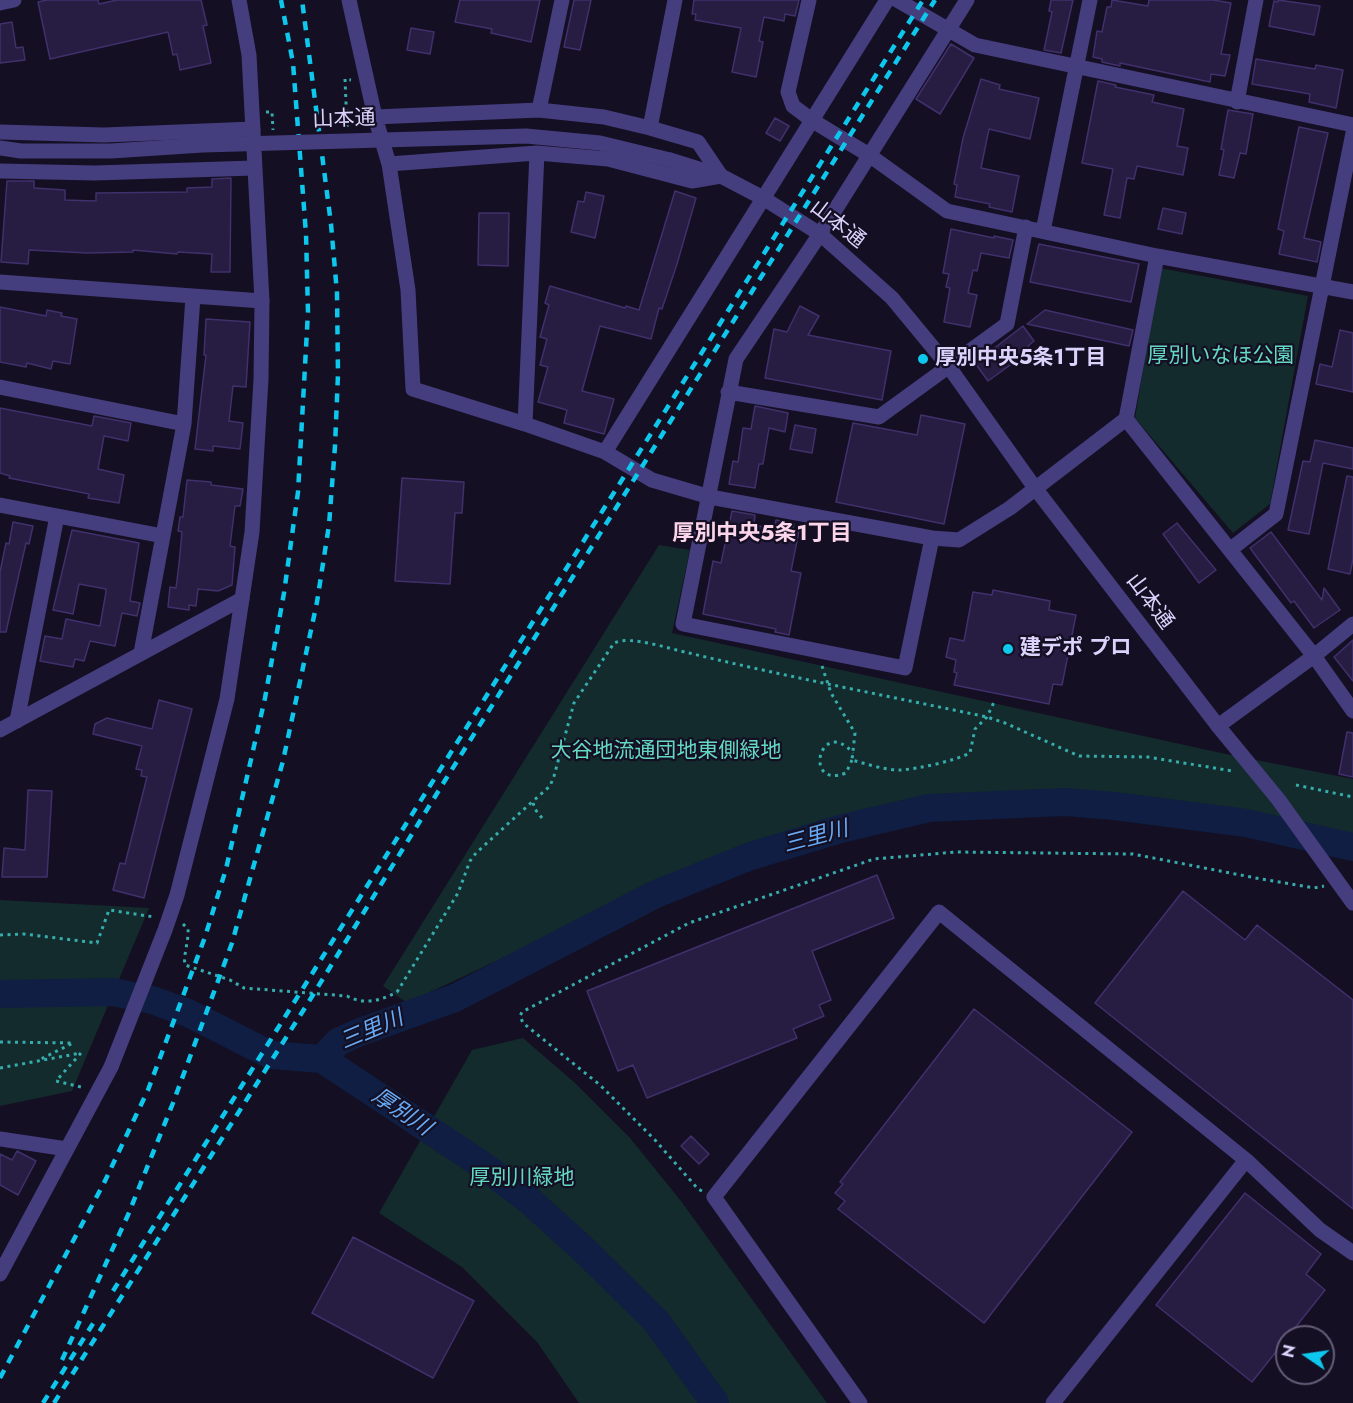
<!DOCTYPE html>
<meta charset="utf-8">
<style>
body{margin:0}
#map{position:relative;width:1353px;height:1403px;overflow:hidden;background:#140f22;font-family:Jost,sans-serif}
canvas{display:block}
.north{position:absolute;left:1275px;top:1325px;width:60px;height:60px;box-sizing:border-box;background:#140f22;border:2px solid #645d79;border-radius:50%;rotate:283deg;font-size:16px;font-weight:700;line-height:24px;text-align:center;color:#dbd3fc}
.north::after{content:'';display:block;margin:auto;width:21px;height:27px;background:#0ec7ed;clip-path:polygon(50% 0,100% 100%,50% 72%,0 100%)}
</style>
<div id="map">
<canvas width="1353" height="1403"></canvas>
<div class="north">N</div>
</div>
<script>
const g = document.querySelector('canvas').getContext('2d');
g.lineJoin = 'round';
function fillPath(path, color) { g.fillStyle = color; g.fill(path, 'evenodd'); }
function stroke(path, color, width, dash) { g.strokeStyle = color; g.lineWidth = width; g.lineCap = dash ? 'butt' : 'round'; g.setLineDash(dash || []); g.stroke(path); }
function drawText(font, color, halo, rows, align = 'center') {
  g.font = font + ' Jost,"Noto Sans JP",sans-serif'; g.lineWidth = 4.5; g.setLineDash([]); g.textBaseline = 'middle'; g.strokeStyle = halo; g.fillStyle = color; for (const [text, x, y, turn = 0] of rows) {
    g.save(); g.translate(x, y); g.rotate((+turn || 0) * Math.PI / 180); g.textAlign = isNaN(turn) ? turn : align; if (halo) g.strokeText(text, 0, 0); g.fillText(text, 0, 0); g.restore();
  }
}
fillPath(new Path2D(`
 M1160,268L1308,296L1270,504L1233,533L1135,418Z
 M659,545L690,550L672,633L1226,754L1353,779V835L1050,793L932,797L822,820L717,857L407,1003L383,986Z
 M0,900L149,908L72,1091L0,1106Z
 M523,1038L575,1083L630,1138L681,1201L827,1403H579L537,1342L462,1267L379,1213L472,1050Z`), '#132b2c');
stroke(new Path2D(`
 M0,994L113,992L152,1000L188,1013L271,1055L322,1059L481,1164L530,1201L582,1248L656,1321L715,1403
 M322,1059L338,1042L360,1032L455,998L656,894L748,857L840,829L929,808L1065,802L1114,806L1246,823L1353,847`), '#0f1e42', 28);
const building = new Path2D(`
 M47,0H98L99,4L117,0H201L207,25L203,26L211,63L180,70L177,54L173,55L168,32L50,59L38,2Z
 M460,0H540L531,42L491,33L492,29L455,22Z
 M574,0H591L580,50L564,47Z
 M694,0H799L795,16L785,14L784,21L764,17L759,41L763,42L756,77L732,72L741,28L695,20L696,14H692Z
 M1051,0H1073L1061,53L1044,50L1052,12L1049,11Z
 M1112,0L1148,6L1149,0H1213L1231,3L1221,54L1230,55L1225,76L1211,74L1210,82L1120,63V66L1102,62V59L1093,57L1097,31L1102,32L1107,7H1111Z
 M1278,0L1320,6L1314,35L1269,26L1274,1L1278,2Z
 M12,22L16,48L23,47L25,60L0,63V24Z
 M411,28L434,32L430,54L407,50Z
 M951,44L974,58L940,114L916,99Z
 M1256,59L1315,69L1316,65L1343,70L1336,108L1309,102L1310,94L1252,84Z
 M981,79L1000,85L999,89L1039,98L1030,139L989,129L981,168L1019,176L1012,212L989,207L990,204L955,197L957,185L954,184L963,138Z
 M1098,81L1116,85L1115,87L1154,95L1152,102L1184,109L1177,146L1188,148L1183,175L1137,166L1134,179L1127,178L1120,218L1104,215L1113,169L1082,163Z
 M1228,110L1253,114L1246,154L1240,153L1234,178L1219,175L1224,150L1221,149Z
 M775,118L789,126L780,141L766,133Z
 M1299,127L1328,133L1304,238L1321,242L1317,262L1279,254L1284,231L1278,229Z
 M231,178L230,272H211L212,254L178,252L177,254L133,250V252L87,253L29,250L28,264L1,262L7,181H34V188L65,190V200L96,201V193L187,192V188L212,187V179Z
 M675,191L696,198L677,264L662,309L659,308L651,339L600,326L582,391L614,399L604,434L564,423L567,410L538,402L548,367L540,365L547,339L540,337L549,305L545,303L550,286L625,308L626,306L639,310Z
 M586,192L604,196L595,238L571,232L578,201L584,202Z
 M1163,208L1186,213L1182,234L1158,229Z
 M479,213H509L508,266L478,265Z
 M951,229L994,238V236L1013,240L1009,258L981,253L977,271L973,270L968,293L977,295L970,327L944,322L950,288L946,287L949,274L943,273Z
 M1039,244L1139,264L1131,302L1030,282Z
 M800,306L819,316L808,335L891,351L882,400L765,378L774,329L787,332Z
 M0,307L46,316L47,310L62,313L61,316L77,319L70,364L53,361L51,369L27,363L26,367L0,362Z
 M1045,310L1133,330L1129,346L1027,324Z
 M206,319L250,322L246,387L233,386L229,421L243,423L240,449L213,446V451L195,449L206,355H204Z
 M1023,326L1034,341L1028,346L1031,350L988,381L975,363Z
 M1340,330L1353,333V392L1316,384L1320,364L1332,367Z
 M755,406L788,413L785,432L769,428L763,464H759L755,488L729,484L733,461L738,462L743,428L751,429Z
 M0,408L92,426L94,416L131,423L128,441L104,436L98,469L124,475L119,503L88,498L89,494L9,478L10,476L0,473Z
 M921,415L965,424L944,524L836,502L853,423L917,435Z
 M795,425L816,429L812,453L790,449Z
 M1315,440L1353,448V469L1323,463L1309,534L1288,530L1303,461L1310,462Z
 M1347,476L1353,477V559L1350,574L1328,569Z
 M402,478L464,482L462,513H455L450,584L395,581Z
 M187,480L211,482V485L243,489L240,506H235L230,546L235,547L232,585L218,591L198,589L196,606L189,605V610L168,607L170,587L176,588L179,564L182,532L178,531L180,517H183Z
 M732,511L755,515L754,525L774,529L776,520L794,524L793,529L799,531L791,571L801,573L789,635L775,632L776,629L703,614L713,561L721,563Z
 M13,522L33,526L29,544L26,543L6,632H0V572L6,543L9,544Z
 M1177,523L1216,570L1199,583L1163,534Z
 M72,530L139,543L130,601L140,603L137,616L122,613L115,646L90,641L84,661L75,659L73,667L40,661L45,636L62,639L66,619L100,626L106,592V589L79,584L73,614L53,610Z
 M1271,532L1322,600L1324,588L1340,610L1314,628L1294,601L1291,603L1250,548Z
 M993,590L1050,601L1049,610L1076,615L1062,685L1053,684L1049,704L954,685L957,673L954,672L956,660L946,657L950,638L964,641L973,592L992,595Z
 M1353,640V681L1334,657Z
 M159,700L192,709L144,898L113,890L120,863L125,864L147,777L141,776L142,770L136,769L142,746L93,734L95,724L107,718L152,729Z
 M1347,732L1353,733V777L1339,774Z
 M28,790L52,791L47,877H2L4,848L25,850Z
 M877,875L894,918L812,951L831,1000L819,1005L824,1016L793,1029L797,1038L647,1098L633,1065L618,1071L587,991Z
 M1183,891L1245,940L1257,925L1353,1000V1209L1095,1003Z
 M974,1009L1132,1132L984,1323L838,1209L845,1201L835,1193L843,1184L840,1182Z
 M691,1136L709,1154L699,1164L681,1146Z
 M17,1151L36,1161L18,1195L0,1185V1154L12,1160Z
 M1245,1193L1321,1254L1306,1274L1325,1290L1252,1382L1156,1305Z
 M353,1237L474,1301L433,1378L312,1313Z`);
fillPath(building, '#271c42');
stroke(building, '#40306c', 1.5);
stroke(new Path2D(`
 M266,112H272L273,130
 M347,127L345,79L351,80
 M822,666L831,693L855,733L852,760C867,764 884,770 900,770C918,769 954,761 970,753L975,729L987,717L995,700
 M852,760L846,773C802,790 820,715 853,753
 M1296,785L1353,797
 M542,818L534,808L533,801L550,786L554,776L574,703L614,643C631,635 669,649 689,653C788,677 888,696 987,717L1005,723L1079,756L1148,757L1232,771
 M183,924L188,929C189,940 183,956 185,965L230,980L244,988L347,996C364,1005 380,1001 397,992L458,893L470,861L476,853L533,801
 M0,935L24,934L97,943L109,910L154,917
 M0,1042L73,1043L39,1060
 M0,1068L81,1053L56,1081L85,1088
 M702,1191L698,1189L655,1140L600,1085L523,1023L520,1016L522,1012L689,923L874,859L956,852L1133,854L1261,879L1314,888L1324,886`), '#36acad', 3, [3, 4.5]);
stroke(new Path2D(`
 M349,0L375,117L389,164L408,290L413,389L525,424L605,452L652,480L710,497L932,538L959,540L1010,508L1126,419L1157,256
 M809,0L788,92L793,106L813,121L869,155L947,211L1157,256L1353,292
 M897,0L975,45L1353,125
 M0,3L14,0
 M1237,102L1256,0
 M539,110L562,0
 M375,117L539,110L604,117L650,128L698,142L721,176L692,181L608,159L537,153L389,164
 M650,128L675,0
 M0,132L104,135L253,129
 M0,171L95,173L254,168
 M1043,231L1090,0
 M0,282L262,301
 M0,387L184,424
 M728,392L879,417L1007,324L1026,227
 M1126,419L1314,656L1353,711
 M525,424L537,153
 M605,452L887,0
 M0,505L163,536
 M932,538L905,668L683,624L736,359L820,234L967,0
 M1231,549L1276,514L1353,133
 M141,653L184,424L193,297
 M17,721L57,516
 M1218,726L1314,656L1353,624
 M0,730L242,599
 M0,1139L67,1149
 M0,1274L111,1067
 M860,1403L714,1197L939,912L1246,1160L1320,1230L1353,1253
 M1053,1403L1246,1160`), '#443d7e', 15);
stroke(new Path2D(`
 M670,160L721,176L763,198L820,234L892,298L949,367L1035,488L1218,726L1278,799L1353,903
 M111,1067L165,930L177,895L227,699L252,532L261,379L262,301L249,55L239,0`), '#443d7e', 15);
stroke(new Path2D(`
 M113,1291L923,0
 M62,1360L128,1215L173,1103L232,943L283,761L317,602L329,525L335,446L338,374L337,293L331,224L302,0
 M0,1378L104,1183L148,1090L205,937L226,869L265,698L284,593L298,492L308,312L306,234L293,63L281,0
 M43,1403L94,1322
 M54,1403L308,1003L444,782L935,0`), '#0ec7ed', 4.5, [9, 8]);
stroke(new Path2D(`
 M0,148L21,151H111L203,145L526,136L600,143L670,160`), '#443d7e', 15);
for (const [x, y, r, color] of [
 [923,359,6,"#0ec7ed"],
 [1008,649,6,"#0ec7ed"]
]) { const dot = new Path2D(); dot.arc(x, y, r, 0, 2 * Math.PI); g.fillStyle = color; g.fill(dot); stroke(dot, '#140f22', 2); }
drawText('21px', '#dbd3fc', '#140f22', [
 ["山本通",344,120,-2],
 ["山本通",837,225,38],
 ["山本通",1149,602,53]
]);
drawText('21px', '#63d8c3', '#140f22', [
 ["厚別いなほ公園",1221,357],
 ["大谷地流通団地東側緑地",666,752],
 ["厚別川緑地",522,1179]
]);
drawText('bold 21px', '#dbd3fc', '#140f22', [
 ["厚別中央5条1丁目",935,359],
 ["建デポ プロ",1020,649]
], 'left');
drawText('bold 22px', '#fcd5eb', '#140f22', [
 ["厚別中央5条1丁目",762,535]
]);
drawText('italic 22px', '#67aaf6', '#140f22', [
 ["三里川",816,838,-15],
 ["三里川",372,1031,-23],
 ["厚別川",401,1113,34]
]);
</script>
